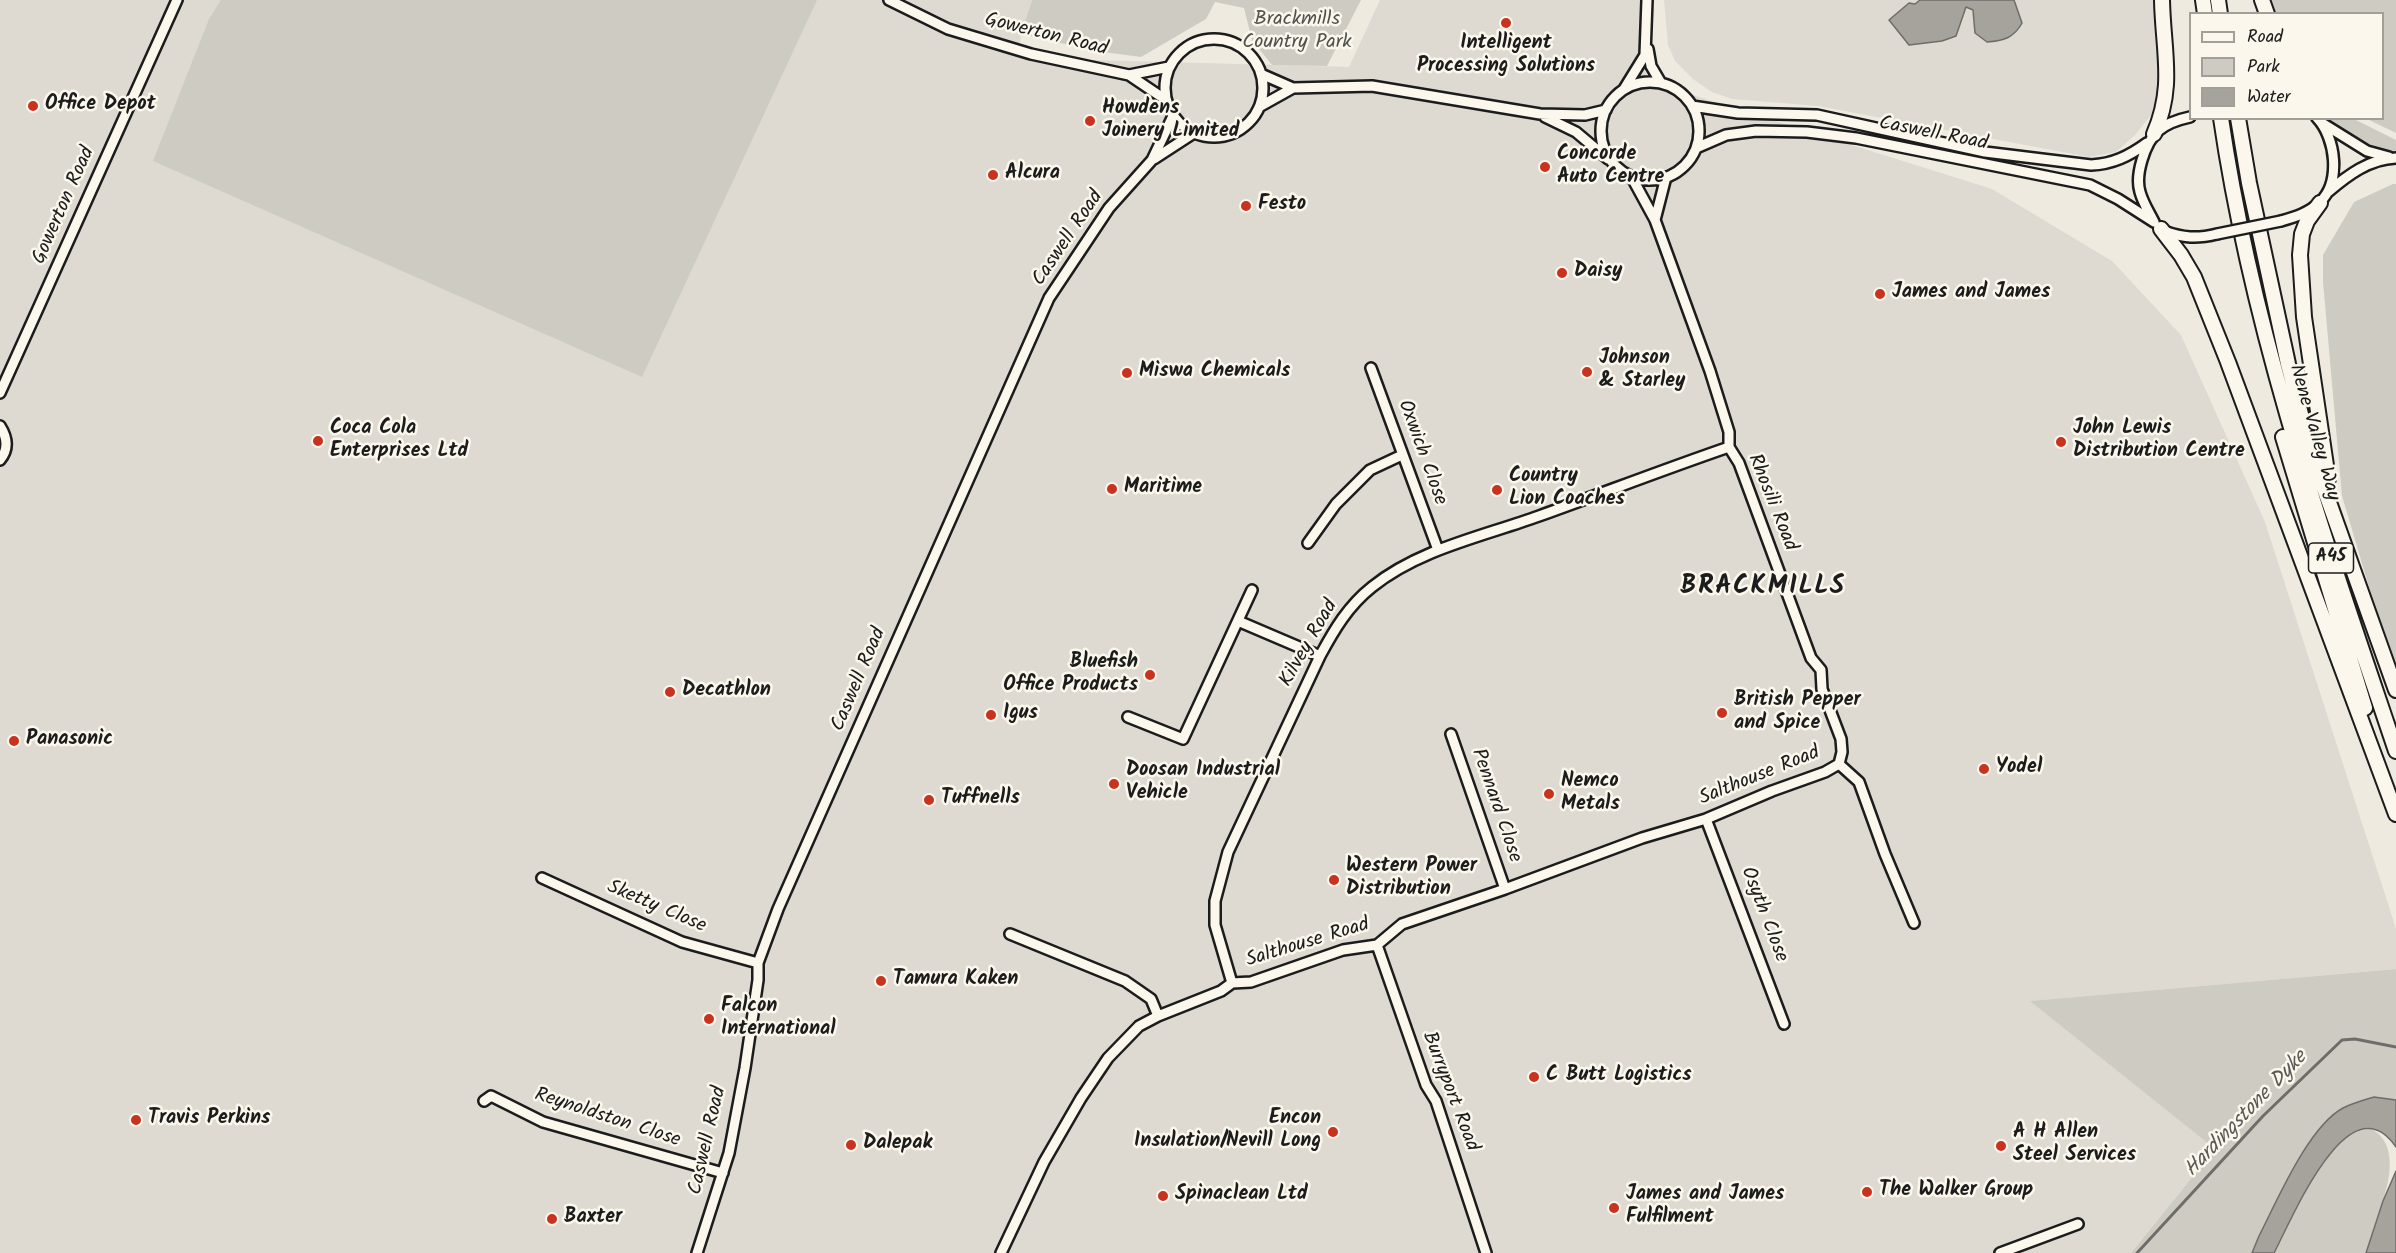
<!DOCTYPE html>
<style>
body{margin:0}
#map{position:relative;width:2396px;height:1253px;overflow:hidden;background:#eeeadf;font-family:Kalam,sans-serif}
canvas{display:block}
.legend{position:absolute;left:2189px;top:12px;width:195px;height:108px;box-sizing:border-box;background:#fbf7ec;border:2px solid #a29f99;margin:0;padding:8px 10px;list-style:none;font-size:18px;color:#1c1c1c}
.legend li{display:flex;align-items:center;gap:12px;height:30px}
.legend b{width:30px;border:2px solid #a29f99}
</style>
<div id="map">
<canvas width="2396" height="1253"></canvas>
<ul class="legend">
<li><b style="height:8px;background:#fbf7ec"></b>Road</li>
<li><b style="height:16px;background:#ceccc2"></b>Park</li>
<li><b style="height:16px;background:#a6a39d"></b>Water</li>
</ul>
</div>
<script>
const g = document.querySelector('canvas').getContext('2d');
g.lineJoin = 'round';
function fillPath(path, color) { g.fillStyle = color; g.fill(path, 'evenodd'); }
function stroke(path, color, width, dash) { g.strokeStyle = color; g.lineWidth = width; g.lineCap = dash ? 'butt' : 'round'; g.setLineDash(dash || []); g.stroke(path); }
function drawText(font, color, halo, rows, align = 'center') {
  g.font = font + ' Kalam,sans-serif'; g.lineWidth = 5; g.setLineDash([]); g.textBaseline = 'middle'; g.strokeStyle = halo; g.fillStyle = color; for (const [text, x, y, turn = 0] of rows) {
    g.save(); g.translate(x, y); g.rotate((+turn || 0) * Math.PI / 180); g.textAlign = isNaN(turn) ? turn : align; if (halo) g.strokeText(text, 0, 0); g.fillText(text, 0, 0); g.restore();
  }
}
fillPath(new Path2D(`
 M0,0H1032L1021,34L1018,58L1349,67L1380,0H1642L1638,62L1667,87L1992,189L2112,261L2181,335L2265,522L2391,913L2396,929V969L2031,1001L2215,1149L2131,1253H0Z
 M1664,0H2154L2162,67L2156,109L2135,135L2116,152L2089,157L1818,106L1732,99L1712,92L1693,79L1675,61L1668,45Z`), '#dedad1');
fillPath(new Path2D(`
 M221,0H817L642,377L153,161L209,19Z
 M1032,0H1361L1327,66L1272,65L1252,40L1244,8L1215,2L1206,19L1141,57L1096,51L1021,34Z
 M2269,0H2396V133L2367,119L2382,118V14L2274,13Z
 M2325,119H2354L2396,140V152L2358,141Z
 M2393,184H2396V664L2374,604L2342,496L2323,282V255L2354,202Z
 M2396,969V1100L2374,1097L2301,1156L2259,1236L2252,1253H2131L2215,1149L2030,1001Z
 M2371,1129C2396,1141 2392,1175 2382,1203C2376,1220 2371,1236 2366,1253H2274C2291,1220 2312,1170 2337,1143C2346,1134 2359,1130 2371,1129Z`), '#ceccc2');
const water = new Path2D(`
 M1920,0H2014L2022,23C2014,38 2003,41 1987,42L1975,33L1973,10L1966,7L1956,36L1942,41L1909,45L1889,20L1909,3L1915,4Z
 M2374,1097L2396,1100V1147C2349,1078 2291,1221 2274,1253H2252L2259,1236C2277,1201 2308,1127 2343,1108C2353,1103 2364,1100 2374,1097Z
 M2396,1171V1253H2366L2383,1201Z`);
fillPath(water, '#a6a39d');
stroke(water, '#6f6d69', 1.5);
stroke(new Path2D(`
 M2137,1253L2263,1116L2342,1040L2355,1039L2396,1047`), '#6f6d69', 3);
const minor = new Path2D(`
 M889,0L948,29L1031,54L1129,75L1166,100
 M1165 88a49 49 0 1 1 98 0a49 49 0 1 1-98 0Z
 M1648,49L1651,66L1661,83
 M1261,74L1293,88L1372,86L1540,114L1585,115L1606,110
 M1129,75L1169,67
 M1601 131a49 49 0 1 1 98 0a49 49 0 1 1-98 0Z
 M1624,89L1645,55L1647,0
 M1692,106L1738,113L1817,115L1985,152L2091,165C2113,164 2129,156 2147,143
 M1259,107L1293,88
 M1545,117L1576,132L1608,159
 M2322,123L2367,151L2389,157
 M1696,148L1726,135L1756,131L1807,132L1856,138L2090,185L2118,199L2154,222
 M1154,159L1194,133
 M1631,176L1655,220L1710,371L1729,432V447L1739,463L1811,658L1821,670L1822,689L1841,739L1842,752L1839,764L1859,782L1885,854L1914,923
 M2328,192C2348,175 2369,159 2396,158
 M1655,220L1666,177
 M2281,221C2295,217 2309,213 2320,202C2341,182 2336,138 2317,118
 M2154,222C2149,212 2143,203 2140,192C2137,182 2139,170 2142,160C2150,133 2162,123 2190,117
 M2164,231C2183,238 2197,239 2217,234
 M1371,368L1438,550
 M0,393L177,0
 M0,426C7,437 9,449 0,460
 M1308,543L1336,504L1370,470L1402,455
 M1238,621L1320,656
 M1128,717L1183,739L1252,590
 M1451,734L1505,889
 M1706,819L1784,1024
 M542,878L682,942L758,963
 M1010,934L1125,981L1151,999L1158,1016
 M1377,945L1426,1085L1436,1101L1486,1253
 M1232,983L1215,925V901L1228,852L1320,656C1334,630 1348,606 1372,587C1419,549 1484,536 1539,516C1603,493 1665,469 1729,447
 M484,1101L491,1096L543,1122L723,1173
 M697,1253L729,1153L745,1068L758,980V963L778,909L1049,298L1109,208L1152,160L1173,116
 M1001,1253L1044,1162L1081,1098L1108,1058L1139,1026L1158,1016L1221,991L1232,983L1251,982L1343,950L1377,945L1402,924L1505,889L1642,838L1706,819L1772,791L1825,772L1839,764
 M2000,1253L2078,1224`);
const highway = new Path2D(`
 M2203,0L2205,14
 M2218,0L2220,14
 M2262,0L2267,14
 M2221,118C2253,337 2326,543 2396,751
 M2238,118L2249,183L2288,364L2310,449L2396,690
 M2154,134C2175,86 2163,51 2162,0
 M2320,203L2307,221L2302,234L2300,255L2304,317L2328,479
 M2161,229L2181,255L2194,277L2228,362L2396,814
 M2283,437L2365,708`);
stroke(minor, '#1c1c1c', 14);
stroke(highway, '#1c1c1c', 18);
stroke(minor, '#fbf7ec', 9);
stroke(highway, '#fbf7ec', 14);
const minorBridge = new Path2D(`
 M2217,234L2281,221`);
stroke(minorBridge, '#1c1c1c', 14, []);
stroke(minorBridge, '#fbf7ec', 9);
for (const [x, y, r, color] of [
 [1506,23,6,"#c8321e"],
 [33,106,6,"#c8321e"],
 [1090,121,6,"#c8321e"],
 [1545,167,6,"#c8321e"],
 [993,175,6,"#c8321e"],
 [1246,206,6,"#c8321e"],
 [1562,273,6,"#c8321e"],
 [1880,294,6,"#c8321e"],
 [1587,372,6,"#c8321e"],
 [1127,373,6,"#c8321e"],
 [318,441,6,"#c8321e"],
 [2061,442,6,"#c8321e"],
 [1112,489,6,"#c8321e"],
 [1497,490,6,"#c8321e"],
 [1150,675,6,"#c8321e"],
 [670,692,6,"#c8321e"],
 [1722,713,6,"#c8321e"],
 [991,715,6,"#c8321e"],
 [14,741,6,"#c8321e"],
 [1984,769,6,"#c8321e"],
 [1114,784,6,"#c8321e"],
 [1549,794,6,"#c8321e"],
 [929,800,6,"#c8321e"],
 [1334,880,6,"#c8321e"],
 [881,981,6,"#c8321e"],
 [709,1019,6,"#c8321e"],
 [1534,1077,6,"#c8321e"],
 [136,1120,6,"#c8321e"],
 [1333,1132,6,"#c8321e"],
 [851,1145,6,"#c8321e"],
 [2001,1146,6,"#c8321e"],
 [1867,1192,6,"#c8321e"],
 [1163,1196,6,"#c8321e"],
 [1614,1208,6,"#c8321e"],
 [552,1219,6,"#c8321e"]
]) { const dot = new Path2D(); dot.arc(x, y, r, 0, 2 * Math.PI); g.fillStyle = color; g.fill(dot); stroke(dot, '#fbf7ec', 2); }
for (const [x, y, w] of [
 [2331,558,45]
]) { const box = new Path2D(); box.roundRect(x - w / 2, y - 15, w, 30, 4.5); g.fillStyle = '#fbf7ec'; g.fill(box); stroke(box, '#1c1c1c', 1.5); }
drawText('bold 18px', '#1c1c1c', null, [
 ["A45",2331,558]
]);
drawText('20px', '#51514e', '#fbf7ec', [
 ["Brackmills",1297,21],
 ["Country Park",1297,44]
]);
drawText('20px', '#1c1c1c', '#fbf7ec', [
 ["Gowerton Road",1046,36,14],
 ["Caswell Road",1933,135,11],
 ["Gowerton Road",65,206,-66],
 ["Caswell Road",1069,239,-56],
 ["Nene Valley Way",2313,433,74],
 ["Oxwich Close",1421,453,70],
 ["Rhosili Road",1771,503,68],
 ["Kilvey Road",1310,644,-60],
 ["Caswell Road",860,680,-67],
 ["Salthouse Road",1760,777,-22],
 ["Pennard Close",1495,806,71],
 ["Sketty Close",656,908,23],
 ["Osyth Close",1763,915,69],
 ["Salthouse Road",1308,944,-17],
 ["Burryport Road",1449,1092,69],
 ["Reynoldston Close",607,1119,18],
 ["Caswell Road",709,1141,-77]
]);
drawText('bold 20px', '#1c1c1c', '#fbf7ec', [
 ["Intelligent",1506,45,"center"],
 ["Processing Solutions",1506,68,"center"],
 ["Office Depot",45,106],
 ["Howdens",1102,110],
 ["Joinery Limited",1102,133],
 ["Concorde",1557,156],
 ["Auto Centre",1557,179],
 ["Alcura",1005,175],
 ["Festo",1258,206],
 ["Daisy",1574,273],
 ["James and James",1892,294],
 ["Johnson",1599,360],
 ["& Starley",1599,383],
 ["Miswa Chemicals",1139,373],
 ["Coca Cola",330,430],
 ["Enterprises Ltd",330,453],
 ["John Lewis",2073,430],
 ["Distribution Centre",2073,453],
 ["Country",1509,478],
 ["Lion Coaches",1509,501],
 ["Maritime",1124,489],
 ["Bluefish",1138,664,"right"],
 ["Office Products",1138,687,"right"],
 ["Decathlon",682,692],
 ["British Pepper",1734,702],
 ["and Spice",1734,725],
 ["Igus",1003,715],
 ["Panasonic",26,741],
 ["Yodel",1996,769],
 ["Doosan Industrial",1126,772],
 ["Vehicle",1126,795],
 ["Nemco",1561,783],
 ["Metals",1561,806],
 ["Tuffnells",941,800],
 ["Western Power",1346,868],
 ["Distribution",1346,891],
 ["Tamura Kaken",893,981],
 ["Falcon",721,1008],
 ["International",721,1031],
 ["C Butt Logistics",1546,1077],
 ["Travis Perkins",148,1120],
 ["Encon",1321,1120,"right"],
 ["Insulation/Nevill Long",1321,1143,"right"],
 ["A H Allen",2013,1134],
 ["Steel Services",2013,1157],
 ["Dalepak",863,1145],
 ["The Walker Group",1879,1192],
 ["Spinaclean Ltd",1175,1196],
 ["James and James",1626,1196],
 ["Fulfilment",1626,1219],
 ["Baxter",564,1219]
], 'left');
drawText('italic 21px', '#5a5956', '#fbf7ec', [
 ["Hardingstone Dyke",2247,1115,-46]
]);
g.letterSpacing = '1.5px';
drawText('bold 26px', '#1c1c1c', '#fbf7ec', [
 ["BRACKMILLS",1763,589]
]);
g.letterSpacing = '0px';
</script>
